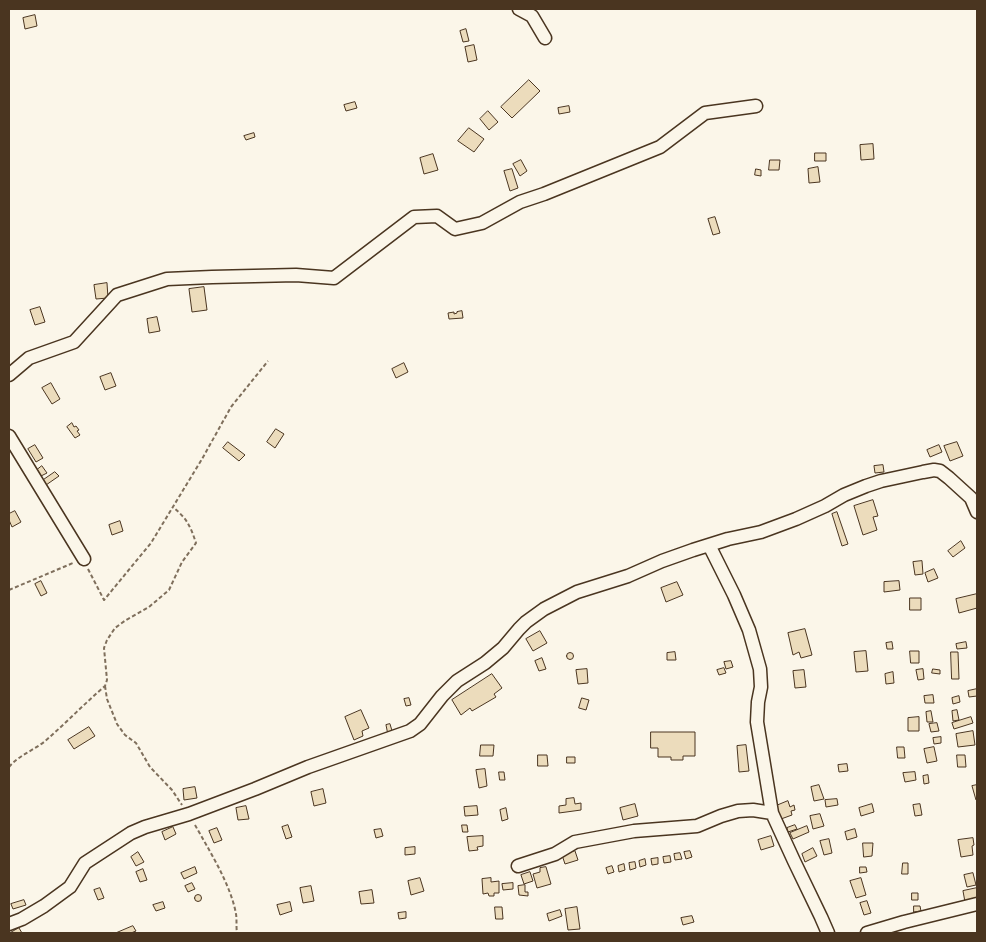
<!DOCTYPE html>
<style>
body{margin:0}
#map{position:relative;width:986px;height:942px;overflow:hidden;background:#fbf6e9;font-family:"IBM Plex Serif",serif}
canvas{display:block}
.frame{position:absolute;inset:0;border:10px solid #4a3520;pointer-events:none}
</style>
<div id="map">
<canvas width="986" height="942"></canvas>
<div class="frame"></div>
</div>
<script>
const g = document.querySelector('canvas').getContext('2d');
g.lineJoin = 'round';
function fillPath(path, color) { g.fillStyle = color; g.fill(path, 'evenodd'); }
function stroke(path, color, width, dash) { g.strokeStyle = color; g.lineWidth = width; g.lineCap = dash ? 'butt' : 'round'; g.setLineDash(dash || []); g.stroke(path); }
const building = new Path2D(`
 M35,15L37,26L25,29L23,18Z
 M466,29L469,41L463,42L460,31Z
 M474,45L477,60L468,62L465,47Z
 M529,80L540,91L512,118L501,107Z
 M355,102L357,108L346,111L344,105Z
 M569,106L570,112L559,114L558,108Z
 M488,111L498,122L489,130L480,119Z
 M469,128L484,139L474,152L458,141Z
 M254,133L255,137L246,140L244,136Z
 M873,144L874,159L861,160L860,145Z
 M815,153H826V161H815Z
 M433,154L438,170L424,174L420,158Z
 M521,160L527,171L520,176L513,164Z
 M770,160H780L779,170H769Z
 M818,167L820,182L809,183L808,169Z
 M512,169L518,188L510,191L504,171Z
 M756,169L761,170V176L755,175Z
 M715,217L720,233L713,235L708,219Z
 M107,283L108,298L96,299L94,285Z
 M204,287L207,310L192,312L189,289Z
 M40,307L45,322L35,325L30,310Z
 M462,311L463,318L449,319L448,313L454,312V314L457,313V312Z
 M157,317L160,331L149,333L147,319Z
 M404,363L408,372L396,378L392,369Z
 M111,373L116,386L105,390L100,377Z
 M51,383L60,399L52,404L42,388Z
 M72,423L74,427L76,426L79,430L77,431L80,435L75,438L67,427Z
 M276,429L284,434L275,448L267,442Z
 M228,442L245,455L239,461L223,448Z
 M957,442L963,456L950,461L944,446Z
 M35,445L43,458L36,462L28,449Z
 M939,445L942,452L930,457L927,450Z
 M883,465L884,472L875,473L874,466Z
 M42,466L47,473L41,476L37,470Z
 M55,472L59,476L46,485L42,481Z
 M873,500L878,516L873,517L877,530L863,535L854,506Z
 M15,511L21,522L12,527L9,520V514Z
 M837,512L848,544L842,546L832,514Z
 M120,521L123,531L112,535L109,525Z
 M961,541L965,548L953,557L948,551Z
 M922,561L923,574L915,575L913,562Z
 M934,569L938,578L928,582L925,573Z
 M41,581L47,593L41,596L35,584Z
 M899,581L900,590L884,592V582Z
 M677,582L683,595L666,602L661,588Z
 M977,594V608L959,613L956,599Z
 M910,598H921V610H910Z
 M805,629L812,655L801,658L799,652L793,655L788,633Z
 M540,631L547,643L533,651L526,639Z
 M892,642L893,649H887L886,643Z
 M966,642L967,648L957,649L956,644Z
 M866,651L868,671L856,672L854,652Z
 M910,651H919V663H911Z
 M675,652L676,660H667V653Z
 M951,652H958L959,679H952Z
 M566.5 656a3.5 3.5 0 1 1 7 0a3.5 3.5 0 1 1-7 0Z
 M542,658L546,669L539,671L535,661Z
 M731,661L733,667L726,669L724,662Z
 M724,668L726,673L719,675L717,670Z
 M587,669L588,683L578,684L576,670Z
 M923,669L924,679L918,680L916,670Z
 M933,669L940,670V674L932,673Z
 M804,670L806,687L795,688L793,671Z
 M893,672L894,683L886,684L885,674Z
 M492,674L502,688L494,694L496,697L472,711L470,708L461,715L452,700Z
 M977,689V696L969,697L968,691Z
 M933,695L934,703H925L924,696Z
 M959,696L960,702L953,704L952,698Z
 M409,698L411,705L406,706L404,699Z
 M582,698L589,700L586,710L579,708Z
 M361,710L369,728L362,731L363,736L354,740L345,717Z
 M957,710L959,720L953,721L952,711Z
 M931,711L933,722H927L926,712Z
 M919,717V731H908V718Z
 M971,717L973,723L954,729L952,723Z
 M937,723L939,731L931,732L929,724Z
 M390,724L393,734L388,735L386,725Z
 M89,727L95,736L74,749L68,740Z
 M973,731L975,745L958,747L956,734Z
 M651,732H695V756H683V760H671V757H658V748H651Z
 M941,737V743L934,744L933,738Z
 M481,745H494L493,756H480Z
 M746,745L749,771L739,772L737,746Z
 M897,747H904L905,758H898Z
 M934,747L937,761L927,763L924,749Z
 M538,755H547L548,766H538Z
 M957,755H965L966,767H958Z
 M567,757H575V763H567Z
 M847,764L848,771L839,772L838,765Z
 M485,769L487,786L479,788L476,770Z
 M499,772H504L505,780H500Z
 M915,772L916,780L905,782L903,773Z
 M928,775L929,783L924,784L923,776Z
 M819,785L824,799L814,801L811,787Z
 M977,785V800H976L972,786Z
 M195,787L197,798L184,800L183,789Z
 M323,789L326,803L314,806L311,792Z
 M574,798L575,804L581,803V810L559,813V806L566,805V799Z
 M837,799L838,805L826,807L825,800Z
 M788,801L790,807L794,805L795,810L791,811L792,815L781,819L776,806Z
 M635,804L638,816L623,820L620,808Z
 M872,804L874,812L861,816L859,808Z
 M920,804L922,815L915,816L913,805Z
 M246,806L249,819L238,820L236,808Z
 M477,806L478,815L465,816L464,807Z
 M506,808L508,819L502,821L500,810Z
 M820,814L824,826L813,829L810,816Z
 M288,825L292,837L286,839L282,827Z
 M462,825H467L468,832H463Z
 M795,825L797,829L788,832L787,828Z
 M807,826L809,832L793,839L790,833Z
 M173,827L176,834L165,840L162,832Z
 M217,828L222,840L214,843L209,831Z
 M381,829L383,836L376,838L374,830Z
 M855,829L857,837L847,840L845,832Z
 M483,836V846L477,847L478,850L469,851L467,837Z
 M771,836L774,846L761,850L758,840Z
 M973,838L974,845L972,846L973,855L961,857L958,840Z
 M829,839L832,853L824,855L820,841Z
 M863,843H873L872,856L864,857Z
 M415,847V854L405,855V848Z
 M813,848L817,856L805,862L802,854Z
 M575,851L578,860L565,864L562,855Z
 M690,851L692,857L686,859L684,852Z
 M138,852L144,862L136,866L131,857Z
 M680,853L682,859L675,860L674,854Z
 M670,856L671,862L664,863L663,857Z
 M658,858V864L652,865L651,859Z
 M645,859L646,865L640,867L639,861Z
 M635,862L636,868L630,870L629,863Z
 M903,863H908V874H902Z
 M624,864L625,870L619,872L618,866Z
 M612,866L614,872L608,874L606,868Z
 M195,867L197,873L184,879L181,873Z
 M546,867L551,884L537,888L533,874L540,872V868Z
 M860,867H866L867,872L860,873Z
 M143,869L147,880L140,882L136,872Z
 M530,872L533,881L524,884L521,875Z
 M973,873L976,885L967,887L964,875Z
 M420,878L424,891L411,895L408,881Z
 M491,878V882L499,881V893H494V896H489L488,893L483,894L482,879Z
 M861,878L866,895L856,898L850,881Z
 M192,883L195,889L188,892L185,886Z
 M513,883V889L503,890L502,884Z
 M525,885V892H528V896L519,895L518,886Z
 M311,886L314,901L303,903L300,888Z
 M100,888L104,898L98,900L94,890Z
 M977,888V899L965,902L963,891Z
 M372,890L374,903L361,904L359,892Z
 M912,893H918V900H912Z
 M194.5 898a3.5 3.5 0 1 1 7 0a3.5 3.5 0 1 1-7 0Z
 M24,900L26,905L13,909L11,904Z
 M867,901L871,913L864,915L860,903Z
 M163,902L165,908L156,911L153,905Z
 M290,902L292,911L280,915L277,905Z
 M914,906H920L921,911L914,912Z
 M495,907H502L503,919H496Z
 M577,907L580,929L568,930L565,909Z
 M560,910L562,916L549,921L547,914Z
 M406,912V918L399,919L398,913Z
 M692,916L694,922L683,925L681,918Z
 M133,926L136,931L131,933H116Z
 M19,928L22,933H10Z`);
fillPath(building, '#ecdcbc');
stroke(building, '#4a3520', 1);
const minor = new Path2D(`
 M519,9L532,16L545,38
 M9,375L29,358L74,342L117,295L167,279L212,277L296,275L334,278L414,217L437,216L455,229L482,223L520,202L544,194L660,147L705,113L756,106
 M9,436L84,559
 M709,545L734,595L749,630L760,669L761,687L758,702L757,722L772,813L794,861L821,917L828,933
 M518,866L555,854L575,842L634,831L697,826L721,816L738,811L753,810L772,813
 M9,924L22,919L44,906L70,887L85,863L131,833L145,827L189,814L255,789L308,767L410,731L420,724L442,696L457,681L485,663L503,648L519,629L526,622L544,609L577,592L628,576L662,561L693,550L728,539L761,532L796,519L825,506L844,495L866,486L881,481L923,472L934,470L940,471L949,478L971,498L977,512
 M867,933L904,922L977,904`);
stroke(minor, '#4a3520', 15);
stroke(new Path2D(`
 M88,569L104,600L151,543L202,459L231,407L268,361
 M9,590L73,563
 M105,686L107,699L117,724L125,735L136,743L150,767L172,790L182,805
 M9,767C18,756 32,751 44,742C65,724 84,704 105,686L107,680L104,648L107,640L115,628L126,620L149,607L169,590L182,562L196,543C190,525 187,519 173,507
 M195,825C209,850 231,885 236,914C237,920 236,927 237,933`), '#7f6f5c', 2, [4, 2.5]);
stroke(minor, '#fbf6e9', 12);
</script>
